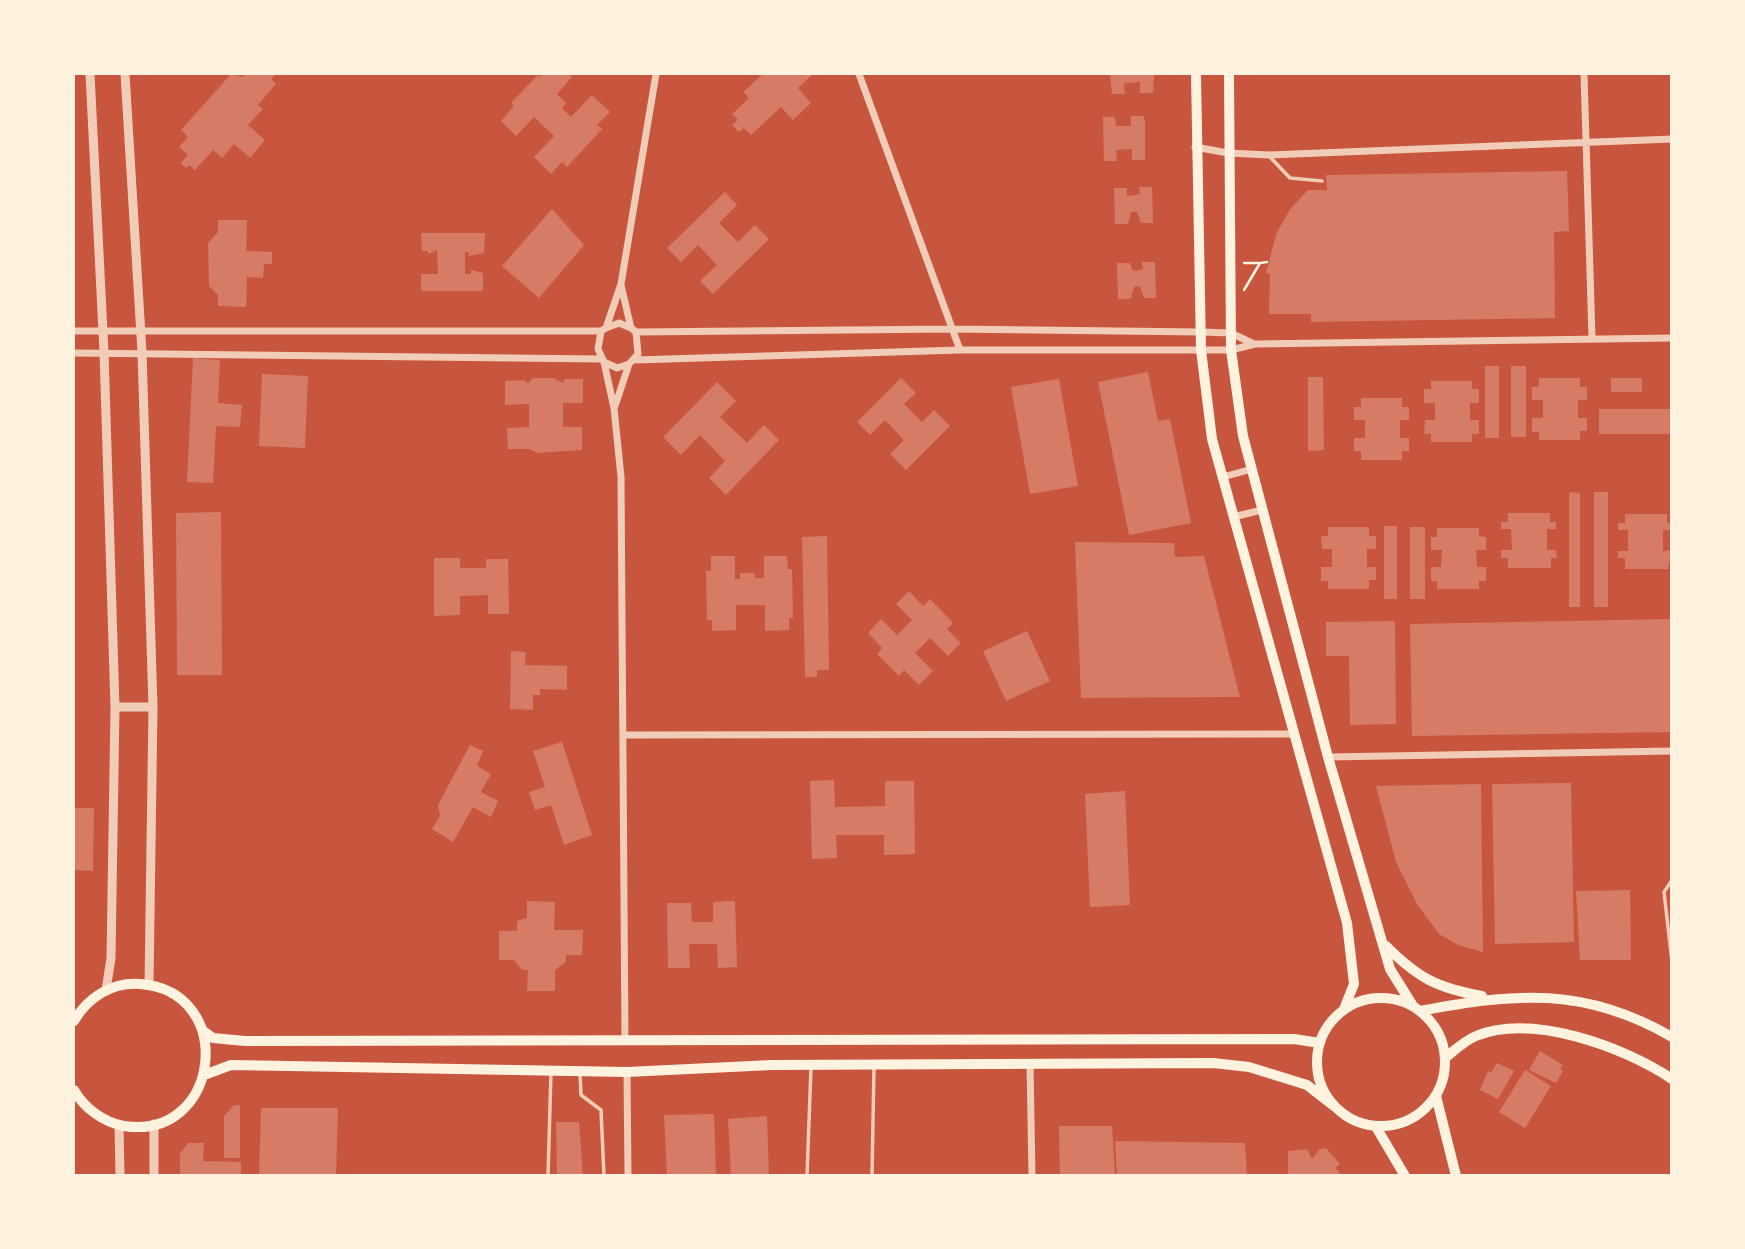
<!DOCTYPE html>
<style>
body{margin:0}
#map{position:relative;width:1745px;height:1249px;overflow:hidden;background:#c8553d;font-family:"PT Sans Narrow",sans-serif}
canvas{display:block}
.frame{position:absolute;inset:0;border:75px solid #fff3e0;pointer-events:none}
</style>
<div id="map">
<canvas width="1745" height="1249"></canvas>
<div class="frame"></div>
</div>
<script>
const g = document.querySelector('canvas').getContext('2d');
g.lineJoin = 'round';
function fillPath(path, color) { g.fillStyle = color; g.fill(path, 'evenodd'); }
function stroke(path, color, width, dash) { g.strokeStyle = color; g.lineWidth = width; g.lineCap = dash ? 'butt' : 'round'; g.setLineDash(dash || []); g.stroke(path); }
fillPath(new Path2D(`
 M231,74L242,77L245,74L275,75L271,79L276,84L258,105L263,109L248,125L265,140L250,158L234,144L222,158L213,150L195,170L189,165L186,168L181,163L188,155L179,147L188,137L181,130Z
 M543,74H569L572,77L557,94L566,103L562,108L571,117L592,95L610,112L597,125L602,129L567,167L562,162L551,174L534,157L554,136L534,117L516,136L501,121L514,106L511,103L538,75L540,77Z
 M763,74H813L798,88L811,103L793,120L781,107L751,135L744,128L739,132L732,125L738,120L732,114L749,98L743,92Z
 M1110,74H1154L1153,93H1140V82L1124,83L1125,94H1112Z
 M1131,116H1143L1145,120V160H1132V149L1116,150L1117,161H1104L1103,117H1115L1116,126H1131Z
 M1567,171L1569,231L1554,232L1555,318L1311,322V314H1269L1270,274L1266,273L1277,232L1291,208L1308,190H1327L1326,175Z
 M1139,187H1152L1153,223H1141L1137,212H1131L1128,224H1115L1114,188H1127V195L1130,196L1140,194Z
 M725,192L737,205L719,223L738,242L755,225L769,239L713,294L700,281L717,265L698,245L681,262L667,248Z
 M552,209L584,245L539,298L502,266Z
 M218,220H247L246,251L272,252V264H264L263,278L247,277L246,307L218,306V295L209,286L208,243L218,232Z
 M421,233H485L484,253L468,256L469,252H465V274H471V270L483,273V291H421V274H438L437,250L428,254V251H422Z
 M1142,262H1155L1156,298H1144L1140,286L1134,287L1131,299H1118L1117,263H1130L1133,271L1143,269Z
 M193,358L220,360L218,403L242,405L240,427L216,426L213,483L187,482Z
 M1485,366H1499V438H1485Z
 M1511,366H1526V437H1511Z
 M1148,372L1158,421L1170,419L1191,523L1129,535L1098,382Z
 M262,374L308,376L305,448L259,446Z
 M1308,377H1323L1324,450L1308,451Z
 M533,378H553L563,383L565,379H583V403H563V427H582V450L537,453L530,449H508L507,428L529,427V404L505,405V381L524,380L528,383Z
 M901,378L916,393L904,404L922,422L934,410L950,426L906,470L890,454L904,440L885,420L870,435L857,422Z
 M1539,378H1580V387H1587V400H1578V418H1587V431H1580V440H1539V432H1532V418H1543V400H1532V387H1539Z
 M1611,378H1642V392H1611Z
 M1059,379L1078,486L1030,494L1011,387Z
 M1431,381H1472V389H1479V403H1470V420H1479V434H1472V442H1431V434H1424L1425,420H1435V403H1424V389H1431Z
 M717,382L736,401L720,417L747,443L764,425L779,440L726,495L709,478L725,461L700,435L681,455L663,437Z
 M1361,398H1402V407H1409V420H1400V438H1409V451H1402V460H1361V451H1354V438H1365V420H1354V407H1361Z
 M1599,409H1672V434H1599Z
 M1569,492L1580,493V607H1569Z
 M1594,492H1608V607H1594Z
 M221,512L222,675H177L176,513Z
 M1508,513H1550V522H1556V529H1547V550H1556L1557,558H1551V568H1508V558H1501V550H1512L1511,529H1501V522H1508Z
 M1625,514H1667V523H1672V530H1663V551L1672,550L1668,569H1625V558H1618V551H1628V530H1618V523H1625Z
 M1384,526H1397V599H1384Z
 M1328,527H1369V536H1376V549H1367V567H1376V580H1369V589H1328V581H1321V567H1332V549H1322L1321,536H1328Z
 M1410,527H1425V599H1410Z
 M1437,528H1479V536L1486,537V550H1476L1477,567H1486V581H1479V589H1437V581H1431V567H1441L1442,550H1431V537H1437Z
 M827,536L829,670H817V677H805L802,537Z
 M1075,542L1174,543L1175,557L1204,556L1240,697L1081,698Z
 M711,556H735V579H740V573H755V578H764V556H787L788,569H792L793,618H789V630L765,631V605H736V630L712,631V620H707L706,571H711Z
 M434,558H460V568H486V559H508L509,614H488V595L460,596V615L434,616Z
 M909,591L923,606L930,599L953,623L947,629L961,643L948,656L930,638L915,653L933,671L919,685L904,670L899,676L877,654L882,648L868,633L881,619L897,635L912,620L896,604Z
 M1672,619V732L1412,736L1410,624Z
 M1395,621L1396,724L1350,725L1349,656H1326V622Z
 M1027,631L1050,681L1006,701L983,651Z
 M511,651L526,652L525,665L567,666V690L540,689V695H533V710L510,709Z
 M562,742L592,835L564,845L551,805L535,810L529,792L545,787L533,751Z
 M470,745L483,751L477,766L491,774L481,792L498,801L491,817L473,807L453,842L432,829L440,816L438,805Z
 M834,780L835,807L885,806V781H914L915,854L884,855V835H836L837,858L812,859L810,781Z
 M1571,783L1574,942L1495,944L1492,784Z
 M1481,784L1483,952L1458,945L1439,934L1417,904L1396,862L1376,786Z
 M1125,791L1130,905L1090,907L1085,794Z
 M74,808H94L93,871L74,870Z
 M1630,890L1631,960H1580L1576,891Z
 M527,901L555,902L554,930H583L582,955H566V962L555,970V991H527L528,970H522L514,960H499V931H517V921L527,918Z
 M735,901L737,967L718,968L717,944H689L690,968H668L667,903H691L692,922H713V902Z
 M1540,1051L1563,1065L1560,1069L1563,1071L1556,1083L1529,1070Z
 M1497,1063L1514,1071L1498,1099L1480,1090L1488,1071L1491,1073Z
 M1525,1070L1551,1086L1525,1128L1499,1112Z
 M234,1105H240V1158H224V1116Z
 M261,1108H338L336,1176H259Z
 M714,1114L716,1176H667L664,1115Z
 M767,1116L769,1176H731L728,1119Z
 M556,1122H579L583,1176H557Z
 M1059,1126H1112L1115,1176H1060Z
 M1115,1141L1245,1143L1247,1176H1117Z
 M188,1143H204L203,1161L241,1162V1176H180V1154Z
 M1326,1148L1340,1164L1335,1168L1343,1176H1288V1151L1307,1149L1312,1159L1320,1149Z`), '#d67c66');
stroke(new Path2D(`
 M1244,263H1258
 M1244,290L1260,263L1267,262`), '#fff3e0', 2.5);
stroke(new Path2D(`
 M1270,157L1290,178L1322,181
 M1672,880L1664,892L1672,962
 M580,1073L581,1095L601,1110L604,1176
 M548,1176L551,1072
 M807,1176L811,1067
 M872,1176L874,1066`), '#f1ccb7', 3.5);
stroke(new Path2D(`
 M859,74L960,350
 M1584,74L1592,338
 M1195,147L1228,153L1269,155L1672,139
 M606,328L619,323L631,328
 M74,331H601
 M636,332L952,329L1201,332L1231,333L1254,344
 M74,353L600,359
 M635,360L960,350H1231L1255,344L1672,338
 M604,362L617,368L629,364
 M615,406L629,364L638,354L636,332L631,328L621,285
 M1223,477L1252,469
 M1233,517L1262,510
 M623,735L1293,734
 M1328,757L1672,751
 M625,1041L621,477L614,408L604,362L598,349L601,331L606,328L621,284L656,74
 M1030,1063L1032,1176
 M627,1072L628,1176`), '#f1ccb7', 7);
stroke(new Path2D(`
 M90,74L104,352L115,707L111,958L106,990
 M125,74L142,352L153,707L149,985
 M115,707H153
 M119,1125L120,1176
 M154,1176V1124`), '#f1ccb7', 9);
stroke(new Path2D(`
 M1196,74L1201,350L1212,439L1347,923L1354,984L1344,1009
 M1229,74L1231,350L1243,436L1328,757L1390,969L1413,1006
 M1386,946C1418,978 1437,988 1482,996
 M1317 1062a64 64 0 1 1 128 0a64 64 0 1 1-128 0Z
 M1420,1011C1515,993 1584,986 1672,1037
 M74,1021C88,997 112,982 140,984C238,991 221,1141 124,1126C103,1122 84,1108 74,1090
 M202,1030L213,1038L245,1041L1294,1039L1320,1043
 M1445,1058C1455,1050 1464,1041 1476,1036C1533,1013 1624,1047 1672,1079
 M204,1075L231,1065L627,1072L772,1065L1213,1063L1249,1067L1307,1085L1334,1106
 M1436,1096L1456,1176
 M1376,1127L1405,1176`), '#fff3e0', 10);
</script>
